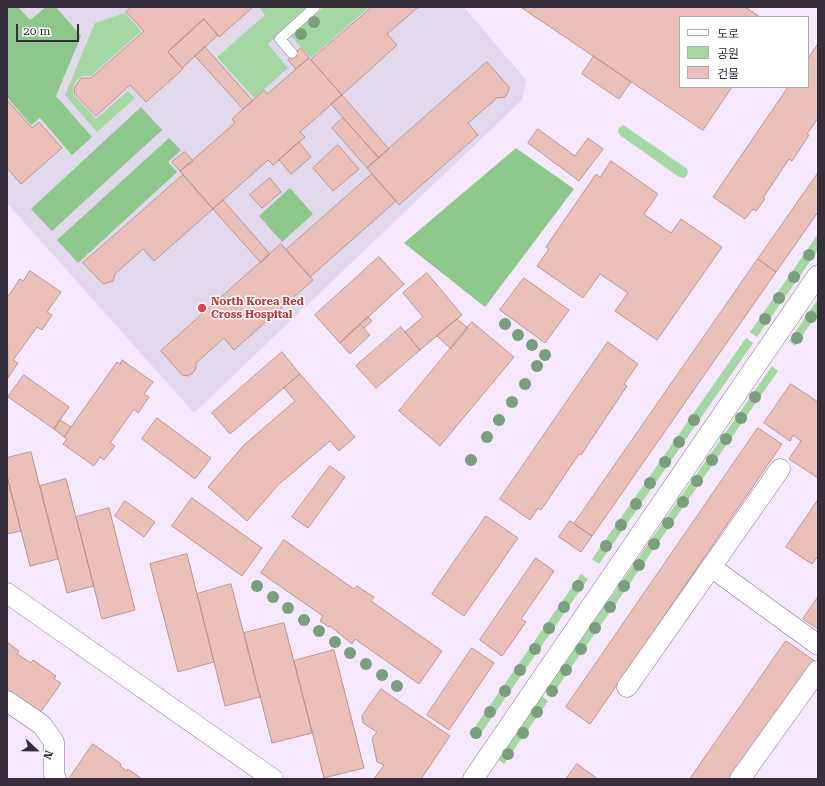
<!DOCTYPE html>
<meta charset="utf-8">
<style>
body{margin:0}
#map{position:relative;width:825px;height:786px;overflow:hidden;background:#f5e8fc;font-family:"Roboto Serif","Noto Sans KR",serif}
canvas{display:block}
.frame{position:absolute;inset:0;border:8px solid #352d3a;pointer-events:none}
.legend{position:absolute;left:679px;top:16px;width:130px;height:72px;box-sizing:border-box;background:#fff;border:1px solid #aeabb0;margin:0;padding:5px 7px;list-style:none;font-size:12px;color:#352d3a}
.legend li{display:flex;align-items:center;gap:8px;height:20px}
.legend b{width:20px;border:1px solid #aeabb0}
.north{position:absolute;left:16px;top:730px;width:40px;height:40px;-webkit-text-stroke:3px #fff;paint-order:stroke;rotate:112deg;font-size:11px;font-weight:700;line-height:16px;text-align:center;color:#352d3a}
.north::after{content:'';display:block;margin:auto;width:14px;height:18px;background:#352d3a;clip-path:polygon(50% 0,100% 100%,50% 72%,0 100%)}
.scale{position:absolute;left:16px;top:24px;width:63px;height:18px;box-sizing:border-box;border:2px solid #352d3a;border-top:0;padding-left:5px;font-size:12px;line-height:14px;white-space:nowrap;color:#352d3a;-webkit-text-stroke:3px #fff;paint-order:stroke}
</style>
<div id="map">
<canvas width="825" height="786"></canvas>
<div class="frame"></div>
<ul class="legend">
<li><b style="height:5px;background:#fff"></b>도로</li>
<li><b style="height:11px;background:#a4d7a1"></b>공원</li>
<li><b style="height:11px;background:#eac0b9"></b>건물</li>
</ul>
<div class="north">N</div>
<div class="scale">20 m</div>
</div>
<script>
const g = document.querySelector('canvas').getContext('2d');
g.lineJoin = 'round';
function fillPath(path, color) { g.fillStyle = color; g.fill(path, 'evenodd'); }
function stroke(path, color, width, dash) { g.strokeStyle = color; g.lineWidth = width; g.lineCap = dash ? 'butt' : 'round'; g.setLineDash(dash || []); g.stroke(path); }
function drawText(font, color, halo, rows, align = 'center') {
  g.font = font + ' "Roboto Serif",serif'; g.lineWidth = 3; g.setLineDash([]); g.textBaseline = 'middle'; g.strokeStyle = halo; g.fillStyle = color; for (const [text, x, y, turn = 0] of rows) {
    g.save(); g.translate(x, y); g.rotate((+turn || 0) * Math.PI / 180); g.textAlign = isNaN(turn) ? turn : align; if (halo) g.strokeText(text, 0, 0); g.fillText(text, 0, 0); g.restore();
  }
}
fillPath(new Path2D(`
 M7,7H464L526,80L522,100L194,413L7,203Z`), '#e2d8ec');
fillPath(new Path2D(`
 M259,7H309L268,44L288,68L254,98L217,57L265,15Z
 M324,7H369L311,58L291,36Z
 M125,13L141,31L91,76C78,73 73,83 73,94L96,119L128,91L135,98L97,132L65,95L95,23Z
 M623,125L686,168L688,171L687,175L684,178L679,177L621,136L618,132L619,128Z
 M818,234V250L757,337L750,332Z
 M818,299V313L795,346L789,341Z
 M746,338L753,343L599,564L592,559Z
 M772,366L778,371L552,695L546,690Z
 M581,574L588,579L477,739L470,734Z
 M542,696L548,701L504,764L498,759Z`), '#a4d7a1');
fillPath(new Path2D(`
 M7,7H18L30,20L46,7H56L81,36L56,96L92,137L72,155L40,118L31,125L7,97Z
 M141,107L162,130L52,231L31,209Z
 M169,138L181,150L168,162L177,172L78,263L57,240Z
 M516,148L574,189L485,307L404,243Z
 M290,188L313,214L282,242L259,216Z`), '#8ec78c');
const building = new Path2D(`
 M131,7H253L219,37L204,19L168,52L183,69L146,102L130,85L96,116L74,93L75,87L81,78H91L144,31L126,12Z
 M372,7H423L417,8L387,34L397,45L342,95L311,60Z
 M521,7H745L760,17H680V87H732L703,130Z
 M204,19L218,35L182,68L168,52Z
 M818,44V118L807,134L809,135L792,161L789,159L763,198L765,199L756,211L753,209L745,219L713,197L788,87H808V59Z
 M205,47L253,101L243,109L195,56Z
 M301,48L309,58L296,69L288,60Z
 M594,56L631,82L619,99L582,74Z
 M309,58L342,95L300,132L305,137L279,160L273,165L268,160L213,209L180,171L235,123L232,119L264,90L267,94Z
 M487,62L509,87L508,92L505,97L497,98L468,123L478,135L399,205L367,168Z
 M342,95L389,149L379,158L331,104Z
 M7,100L32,128L39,122L62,148L21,184L7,168Z
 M343,118L379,158L367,168L332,128Z
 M538,129L575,156L588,138L603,149L579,181L528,143Z
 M299,142L311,157L291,174L279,160Z
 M338,145L359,169L333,191L313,168Z
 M185,152L193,161L180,171L172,162Z
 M611,161L658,194L644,214L671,233L681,219L722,247L657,340L615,311L628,293L600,274L583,298L537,266L549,249L546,247L596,174L600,177Z
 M818,173V212L776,272L758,259Z
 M372,174L396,201L310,277L286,250Z
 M183,175L213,209L154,261L143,249L115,274L113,281L103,284L83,263Z
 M270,178L281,192L262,208L250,195Z
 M223,200L270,254L261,263L213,209Z
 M281,244L313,280L234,350L224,338L196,363V368L193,373L188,376L182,375L161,351Z
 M379,257L404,284L340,343L315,315Z
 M758,259L776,272L592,536L574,524Z
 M30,271L61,292L47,312L52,315L42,330L37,327L13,360L18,363L8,378L7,298L20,279L23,281Z
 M427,273L462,315L420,350L405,332L423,317L403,293Z
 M524,278L569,310L545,343L500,310Z
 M368,317L372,321L364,328L360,324Z
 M457,319L468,328L451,349L437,336Z
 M472,322L514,357L440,446L399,411Z
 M360,324L370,335L350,354L340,343Z
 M401,327L420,350L376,388L356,366Z
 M608,342L638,364L624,384L627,386L581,455L579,454L541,510L538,508L530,520L500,499Z
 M282,352L300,374L230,434L212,413Z
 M122,360L153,382L144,394L149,397L138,413L134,409L110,443L115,446L104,460L100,457L94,466L63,444L67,439L64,437L117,362L120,364Z
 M300,374L355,437L339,451L330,441L278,485L247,521L208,487L244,445L295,401L284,388Z
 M24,375L69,407L54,429L8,397Z
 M791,384L818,402V478L789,459L801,441L793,435L790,441L764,423Z
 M157,418L211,458L195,479L142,439Z
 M60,420L71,427L64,437L54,429Z
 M758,428L782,444L590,724L566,707Z
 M31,452L58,559L30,566L7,476V458Z
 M330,466L345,477L308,528L292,517Z
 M7,476L21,531L7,534Z
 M66,479L94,586L67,593L40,486Z
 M192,498L262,548L242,576L172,526Z
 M818,500V556L812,564L786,547Z
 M125,501L155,522L144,537L115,516Z
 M109,508L135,610L102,619L76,517Z
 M486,516L518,538L464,616L432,594Z
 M570,521L592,536L581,552L559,537Z
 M284,540L354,589L357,586L374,597L371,601L442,651L419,684L355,639L352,644L330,626L329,627L320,621L323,616L261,573Z
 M187,554L214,662L178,672L150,564Z
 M536,558L554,571L521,619L526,622L502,656L480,640Z
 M231,584L260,697L225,706L197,594Z
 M818,597V629L803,619Z
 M284,623L312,733L272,743L244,633Z
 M786,641L816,662L735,779H690Z
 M7,642L19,651L17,654L31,663L33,660L56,676L54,679L61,683L40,713L7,691Z
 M472,648L494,663L449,730L427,715Z
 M334,650L364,768L324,778L294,661Z
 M381,689L450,736L421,779H374L384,765L377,762L372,738L377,732L363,723L362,716Z
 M93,744L121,764L120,766L127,771L128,769L142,779H69Z
 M577,764L598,779H566Z`);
fillPath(building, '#eac0b9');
stroke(building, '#bd958e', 1);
const lane = new Path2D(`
 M292,53L280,39L315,7`);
const street = new Path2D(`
 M711,567L818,645
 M7,593L273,779
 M627,687L780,469
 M7,701L42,725L54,742V775L56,779
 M473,779L818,275
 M740,779L818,670`);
stroke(lane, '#84728f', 11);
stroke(street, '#84728f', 21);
stroke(lane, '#fff', 10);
stroke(street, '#fff', 20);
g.fillStyle = '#799f7f';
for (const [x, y] of [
 [314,22],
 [301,34],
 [809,255],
 [794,277],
 [779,298],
 [811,317],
 [765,319],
 [505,324],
 [518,335],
 [797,338],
 [532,345],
 [545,355],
 [537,366],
 [525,384],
 [755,397],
 [512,402],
 [741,418],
 [499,420],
 [694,420],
 [487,437],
 [726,439],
 [679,442],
 [471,460],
 [712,460],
 [665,462],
 [697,481],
 [650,483],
 [683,502],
 [636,504],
 [668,523],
 [621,525],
 [654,544],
 [606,546],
 [639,565],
 [257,586],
 [578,586],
 [624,586],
 [273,597],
 [564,607],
 [610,607],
 [288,608],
 [304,620],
 [549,628],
 [595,628],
 [319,631],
 [335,642],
 [535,649],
 [581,649],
 [350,653],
 [366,664],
 [520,670],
 [566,670],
 [382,675],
 [397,686],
 [505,691],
 [552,691],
 [490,712],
 [537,712],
 [476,733],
 [523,733],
 [508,754]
]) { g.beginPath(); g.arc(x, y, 6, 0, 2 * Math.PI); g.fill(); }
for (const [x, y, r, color] of [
 [202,308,5,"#e0444e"]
]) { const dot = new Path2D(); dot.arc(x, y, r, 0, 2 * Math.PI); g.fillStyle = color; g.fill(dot); stroke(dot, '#fff', 1.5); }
drawText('bold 11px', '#be3a42', '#fff', [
 ["North Korea Red",211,302],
 ["Cross Hospital",211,315]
], 'left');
</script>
